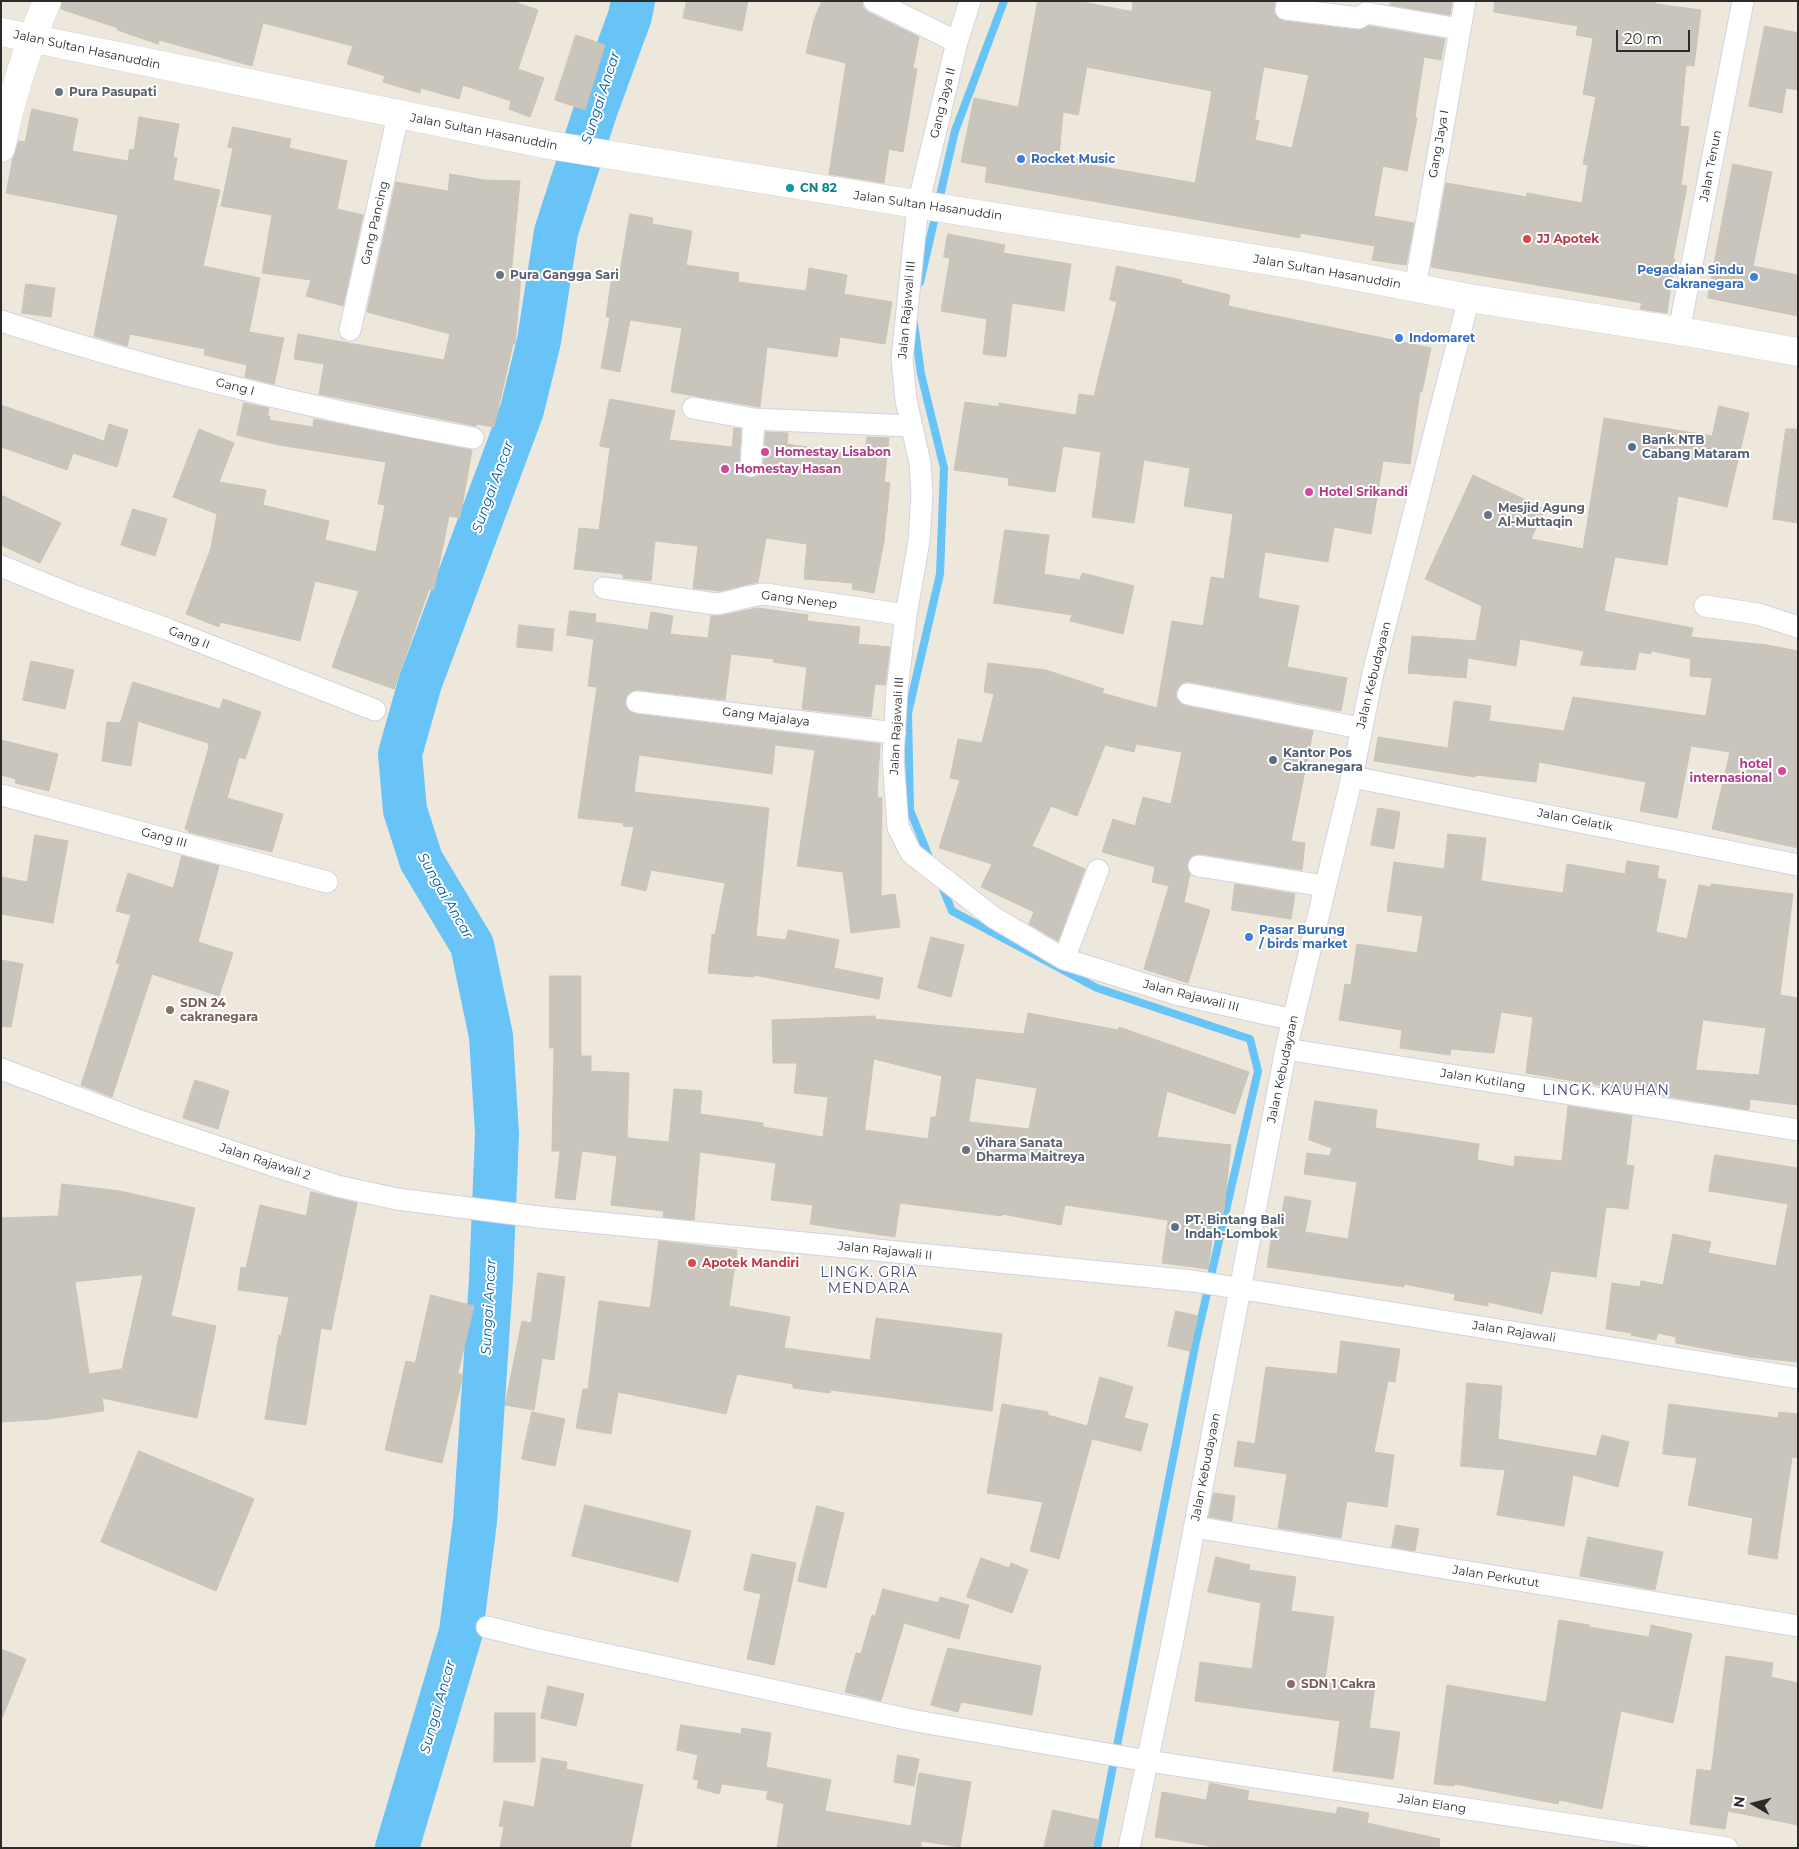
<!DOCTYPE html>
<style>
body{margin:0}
#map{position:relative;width:1799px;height:1849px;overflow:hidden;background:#eee8dc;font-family:Montserrat,sans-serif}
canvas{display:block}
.frame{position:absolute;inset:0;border:2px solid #2b2b2b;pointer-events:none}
.north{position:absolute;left:1729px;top:1779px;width:50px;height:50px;-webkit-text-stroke:4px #fff;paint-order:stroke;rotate:278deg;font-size:14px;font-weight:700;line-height:20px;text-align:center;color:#2b2b2b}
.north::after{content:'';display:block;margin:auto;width:18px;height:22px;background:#2b2b2b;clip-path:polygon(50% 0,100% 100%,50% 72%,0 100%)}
.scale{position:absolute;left:1616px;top:30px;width:74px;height:22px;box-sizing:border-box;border:2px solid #2b2b2b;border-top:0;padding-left:6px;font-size:15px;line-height:18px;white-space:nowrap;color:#2b2b2b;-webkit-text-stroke:4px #fff;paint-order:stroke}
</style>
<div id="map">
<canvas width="1799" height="1849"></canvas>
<div class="frame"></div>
<div class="north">N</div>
<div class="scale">20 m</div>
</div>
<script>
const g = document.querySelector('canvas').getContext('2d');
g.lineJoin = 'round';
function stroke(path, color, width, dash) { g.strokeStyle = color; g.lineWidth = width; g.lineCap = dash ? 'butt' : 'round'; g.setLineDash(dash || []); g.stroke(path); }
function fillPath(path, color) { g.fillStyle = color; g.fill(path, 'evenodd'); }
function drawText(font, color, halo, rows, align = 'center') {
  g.font = font + ' Montserrat,sans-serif'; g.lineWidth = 4; g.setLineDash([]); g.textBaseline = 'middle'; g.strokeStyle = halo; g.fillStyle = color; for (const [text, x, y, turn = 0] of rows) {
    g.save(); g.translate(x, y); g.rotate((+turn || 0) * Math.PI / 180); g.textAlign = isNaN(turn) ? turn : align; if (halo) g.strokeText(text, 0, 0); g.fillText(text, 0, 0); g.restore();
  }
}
stroke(new Path2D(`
 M920,282L955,131L1004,1
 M914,323L921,374L944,468L940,574L908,713L910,810L931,862
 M941,884L952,911L1097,988L1250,1039L1258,1071L1196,1341L1097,1848`), '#68c3f7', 8);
stroke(new Path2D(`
 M397,1848L461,1632L475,1521L491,1280L497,1134L491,1036L472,945L421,860L405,810L400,754L420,683L522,410L539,341L556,232L596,109L630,16L633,1`), '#68c3f7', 44);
const building = new Path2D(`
 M62,1H512L538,10L518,69L544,78L530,117L509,109L511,101L463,85L459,99L421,88L420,93L383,82L385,76L347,64L353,46L263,23L252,66L159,40L158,44L117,30L118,28L61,9Z
 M687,1H748L742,31L683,18Z
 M822,1H862L863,8L868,12L919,37L913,68L917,69L903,152L889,149L884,183L829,174L846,63L806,53L814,20Z
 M1038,1H1077L1129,11H1132L1133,1H1275L1274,13L1279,19L1284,21L1357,30L1369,26L1445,39L1441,60L1424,57L1415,117L1417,118L1407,171L1383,166L1374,216L1414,223L1406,265L1372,260L1375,246L1300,233V238L985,182L987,167L961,162L974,98L1018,107ZM1087,67L1212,91L1195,183L1086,164V160L1059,156L1063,112L1078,115ZM1264,67L1309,75L1292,148L1255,140L1259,121L1255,120Z
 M1391,1H1452L1450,15L1390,5Z
 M1495,1H1656V4L1701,10L1694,66L1686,65L1680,126L1689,127L1681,185L1687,186L1673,259H1675L1667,313L1640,309L1642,303L1431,267L1446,183L1527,197V193L1582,203L1588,165L1583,164L1596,97L1583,94L1593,38L1576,35L1578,26L1494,12Z
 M1765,26L1798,33V90L1786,88L1782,113L1749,106Z
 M576,35L605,45L585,110L555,100Z
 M32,109L78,119L72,151L128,161L130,149L134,150L139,117L179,124L173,157L177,158L173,180L220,190L203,266L260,278L249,332L284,338L274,384L245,377L247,365L204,355L205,349L130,334L127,346L94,336L118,215L6,193L13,158L19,141L25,142Z
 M233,127L291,139L289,148L347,161L337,209L363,215L343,306L306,296L311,280L262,273L272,215L221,206L233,148L228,147Z
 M1733,164L1772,172L1753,266L1798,275V316L1708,298Z
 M450,174L485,180L520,181L511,276H521L515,344H513L494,427L477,424L476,426L319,394L324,364L294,359L298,334L444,360L450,334L367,312L396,182L448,191Z
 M630,214L653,218L652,224L692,231L686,265L739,273L738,282L806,291L809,268L847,275L844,294L892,302L885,344L840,337L837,357L767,347L760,407L671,392L682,328L630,320L620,372L601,368L610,317H606L613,269L620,270Z
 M948,234L1005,245L1003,253L1071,264L1064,311L1012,303L1006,357L983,354L987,319L941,311L950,258L944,257Z
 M1117,266L1182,280L1181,283L1230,295L1228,306L1431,348L1422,392L1420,391L1410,464L1383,461L1371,534L1334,527L1328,562L1265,552L1258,598L1299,606L1287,667L1347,678L1341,711L1190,682H1184L1176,691V698L1186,706L1313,731L1291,841L1305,843L1302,870L1201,854L1194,855L1189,859L1187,865L1190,874L1184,902L1210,910L1188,983L1144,969L1169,886L1152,882L1155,867L1102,852L1113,819L1135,826L1143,797L1171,804L1182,752L1136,744L1134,752L1105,745L1077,816L1051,806L1032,846L1085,869L1058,941L1029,924L1034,912L981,887L992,864L939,848L960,780L950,778L958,739L982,743L994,694L984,692L988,663L1046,670L1104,689L1102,693L1157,708L1172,621L1203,626L1211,577L1224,579L1233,514L1184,506L1190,468L1144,460L1134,523L1092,517L1101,452L1063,446L1055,492L1008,485L1009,478L954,470L965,402L999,407V403L1076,415L1079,394L1094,396L1117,302L1110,300Z
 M26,284L55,288L51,317L22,313Z
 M610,399L675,411L669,440L732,447L734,428L741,429L739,466L744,476L750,478L756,477L762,472L766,432L788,433L787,444L864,456L867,437L889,438L884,482L890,483L884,541L874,593L852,589L853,583L804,579L807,544L766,538L758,582L720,591L693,588L698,546L655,541L651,581L623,578V574L574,569L579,528L599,530L610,448L600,446Z
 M244,403L269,408L267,416H270L269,420L313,427L314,419L472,450L460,518L449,516L434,590L429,589L394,689L332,667L359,591L315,581L300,641L220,622L219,627L186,614L211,548L217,514L173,497L199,429L234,443L219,482L266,490L263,505L329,521L325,540L376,552L385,505L378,504L386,462L279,445L237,435Z
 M1,405L104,441L109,424L128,430L117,467L73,453L67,470L1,447Z
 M1719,406L1749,413L1727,507L1678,496L1667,565L1615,557L1604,611L1693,628L1691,637L1767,645L1798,651V848L1712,829L1730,752L1691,746L1677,818L1640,811L1646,782L1539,762L1536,782L1476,775L1475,777L1374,761L1378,737L1448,748L1454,701L1491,706L1489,721L1564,731L1573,697L1706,716L1712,678L1690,676L1691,659L1651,651V654L1639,652L1635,670L1580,665L1584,651L1520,639L1516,666L1468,658L1466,678L1408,673L1412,636L1476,641L1482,606L1425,579L1473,475L1545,509L1531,539L1583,549L1604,418L1712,436Z
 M1786,429H1798V523L1773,519Z
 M1,495L61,523L40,563L1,545Z
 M133,509L167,519L155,556L121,545Z
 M1005,530L1049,535L1044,574L1080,580L1082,573L1134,586L1123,634L1070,621L1072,615L994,603Z
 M758,608L808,615L807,621L860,627L858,644L890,647L885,685L875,684L871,717L802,709L807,667L773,662L774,659L731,654L725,700L638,690L627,695L626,707L636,714L880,744L877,797L882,798L881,896L895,894L900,927L851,933L843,872L797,866L815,750L775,745L772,774L639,755L634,792L769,808L756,936L786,940L788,930L839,940L834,968L883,978L879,999L754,975V977L708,973L712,934L715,935L725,883L651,870L646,891L621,885L634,827L623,826L624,823L578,818L597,687L588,686L596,622L648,630L651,612L673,616L670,634L708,638L711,616L724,615Z
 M570,611L596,614L593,639L567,635Z
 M519,625L554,629L552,651L517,647Z
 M31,661L74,670L65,709L23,700Z
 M133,682L220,709L223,699L261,712L245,759L239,757L227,798L283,814L272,852L188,832L189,830L185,829L209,747L208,743L138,721L131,766L102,761L107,722L120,723Z
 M1,740L58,754L49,791L15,783L16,779L1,775Z
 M1378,808L1400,812L1394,849L1371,845Z
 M1448,834L1486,838L1481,881L1563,893L1567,864L1625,874L1627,861L1659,866L1657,878L1666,880L1656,932L1687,939L1699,885L1711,887V884L1793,894L1780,995L1798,998V1105L1750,1099L1749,1110L1526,1073L1533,1017L1501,1012L1494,1053L1451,1049L1450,1055L1400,1048L1402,1030L1339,1020L1345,984L1351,985L1357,944L1417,953L1423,916L1387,911L1394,862L1444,869ZM1703,1020L1766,1028L1759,1075L1696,1070Z
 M35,835L68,841L53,923L1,914V877L27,882Z
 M182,856L219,866L198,942L233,953L219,996L152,974L112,1097L81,1085L120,964L116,963L131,915L116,911L128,873L173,888Z
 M1235,884L1295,894L1291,919L1232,910Z
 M931,937L964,945L951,997L918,988Z
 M1,960L23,964L11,1027L1,1026Z
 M550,976H581V1056H591V1071L629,1073L627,1138L669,1142L674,1089L702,1091L700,1114L763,1123V1127L823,1137L828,1097L794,1093L797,1063H773L772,1020L875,1016V1019L1024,1034L1028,1013L1118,1030L1119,1027L1249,1072L1235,1114L1167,1091L1157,1137L1231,1145L1223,1219L1215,1218L1208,1269L1162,1263L1168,1220L1065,1205L1061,1225L1002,1214V1216L900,1203L895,1237L810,1224L813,1205L771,1200L776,1163L700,1152L694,1220L663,1217L664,1211L611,1205L617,1156L582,1151L575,1200L555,1198L560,1151H552L554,1048H550ZM874,1059L942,1076L936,1117H931L928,1139L865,1130ZM976,1078L1037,1088L1029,1129L969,1122Z
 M195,1080L229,1091L218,1129L183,1118Z
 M1315,1101L1377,1110L1375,1128L1479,1144L1477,1160L1514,1167L1515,1156L1562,1161L1568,1106L1632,1116L1626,1165L1634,1166L1628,1209L1606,1207L1596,1277L1551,1271L1542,1314L1488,1302V1306L1454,1300L1455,1294L1404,1284V1287L1267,1267L1273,1227L1279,1228L1285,1196L1311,1201L1305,1232L1348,1239L1357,1182L1304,1174L1307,1153L1330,1156L1332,1148L1309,1140Z
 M1715,1155L1798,1168V1362L1750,1357L1676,1343V1337L1658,1333L1656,1340L1631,1335L1632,1333L1606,1329L1612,1283L1640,1287L1641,1281L1663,1285L1673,1234L1711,1242L1708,1253L1776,1266L1788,1204L1709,1191Z
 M62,1184L120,1191L195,1208L171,1316L216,1326L197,1418L102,1398L104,1411L49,1419L1,1422V1218L58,1216ZM143,1275L122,1369L89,1374L75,1282Z
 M311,1192L357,1203L331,1330L321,1328L306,1425L265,1419L279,1335L281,1336L289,1297L238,1290L241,1267L246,1268L260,1205L306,1216Z
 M659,1241L737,1250L729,1306L790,1317L784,1348L870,1360L876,1318L1002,1334L992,1411L831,1390L830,1393L793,1388V1384L737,1374L726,1414L618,1392L611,1434L576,1428L583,1389H588L599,1301L650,1308Z
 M538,1273L565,1277L554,1360L542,1358L534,1410L505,1405L522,1321L531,1323Z
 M431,1295L474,1306L458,1373L463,1375L442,1463L385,1450L406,1361L415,1363Z
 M1176,1311L1198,1316L1190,1351L1168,1346Z
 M1341,1341L1400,1349L1395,1382L1388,1381L1374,1452L1394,1455L1387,1507L1347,1501L1341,1538L1278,1528L1287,1474L1234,1466L1238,1441L1255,1444L1266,1367L1337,1374Z
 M1100,1377L1133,1387L1124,1418L1148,1424L1141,1451L1092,1439L1059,1559L1030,1551L1043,1502L987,1493L1002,1404L1048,1412V1415L1087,1426Z
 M1467,1383L1502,1386L1498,1439L1596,1456L1602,1435L1629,1442L1618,1487L1573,1475L1564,1526L1497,1515L1505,1470L1461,1466Z
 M1669,1404L1778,1418L1779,1412L1798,1414V1458L1792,1457L1777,1559L1748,1554L1753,1518L1688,1505L1697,1458L1663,1454Z
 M532,1412L565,1419L555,1466L522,1459Z
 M139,1451L254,1499L216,1591L101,1542Z
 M1214,1493L1235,1496L1232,1521L1209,1517Z
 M585,1505L691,1531L678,1582L572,1556Z
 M817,1506L844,1513L826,1588L798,1581Z
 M1396,1525L1419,1529L1415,1551L1392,1547Z
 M1588,1537L1663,1552L1655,1590L1580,1576Z
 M752,1554L796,1563L774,1665L747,1659L761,1594L744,1590Z
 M1216,1557L1250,1565L1249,1570L1296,1577L1291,1611L1334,1617L1325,1679L1375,1686L1369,1728L1400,1732L1393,1779L1333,1771L1340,1721L1195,1701L1200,1662L1252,1669L1261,1603L1208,1592Z
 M981,1558L1009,1568L1011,1563L1028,1570L1012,1613L967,1597Z
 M883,1589L938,1603L940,1597L969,1605L959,1639L904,1623L881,1701L845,1692L856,1653L861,1654L872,1615L875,1616Z
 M1559,1620L1589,1625V1627L1649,1637L1651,1625L1692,1634L1673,1723L1621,1711L1602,1809L1559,1800L1558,1804L1455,1784L1454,1786L1434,1784L1447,1685L1546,1702Z
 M948,1648L1041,1666L1032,1715L961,1702L958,1712L931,1705Z
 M1,1649L26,1659L2,1718H1Z
 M1726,1656L1773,1663L1771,1677L1798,1683V1825L1728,1811L1725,1829L1690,1824L1697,1769L1711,1771Z
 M548,1686L584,1694L576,1726L541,1718Z
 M495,1713H535V1762H494Z
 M681,1725L741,1734L742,1728L771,1733L766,1767L831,1780L825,1811L911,1826L919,1773L971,1782L960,1847L921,1841V1848H777L784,1804L766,1799L768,1791L722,1784L719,1794L697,1788L699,1780L693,1779L698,1755L677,1750Z
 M898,1755L919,1759L914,1786L894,1782Z
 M542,1758L567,1762L566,1769L643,1785L630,1848H500L504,1827L499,1826L504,1801L534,1807Z
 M1210,1783L1249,1791L1247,1800L1336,1814L1338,1807L1369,1813L1367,1823L1440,1839L1439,1848H1209L1210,1846L1155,1837L1162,1792L1206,1800Z
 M1053,1810L1099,1820L1092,1848H1044Z`);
fillPath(building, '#c9c5bc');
stroke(building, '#c9c4b5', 1);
const street = new Path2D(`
 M874,1L957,42
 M970,1L957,42L918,205L902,359L906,400L920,463L922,495L919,541L906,615L897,690L893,757L898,827L911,853L993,917L1064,959L1176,994L1294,1020
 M1288,1L1286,9L1359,18L1366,13L1459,29
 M1415,288L1465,1
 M1,321C155,371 313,409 473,438
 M350,330L398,116
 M1679,331L1743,1
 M693,408L754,419L911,426
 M751,466L754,419
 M1,566L72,595L167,629L375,710
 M604,588L716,604C733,602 748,595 765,594L906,615
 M1705,606L1758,614L1798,627
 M1188,694L1360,728
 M637,702L895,733
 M1352,777L1798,865
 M1,795L327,882
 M1199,866L1324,886
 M1064,959L1098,870
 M1286,1049L1798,1130
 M1,1069L143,1122L275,1166L337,1186L397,1199L539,1217L1193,1281L1798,1378
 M1194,1527L1798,1626
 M487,1627L539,1640L916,1721L1148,1761L1727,1848
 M1129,1848L1174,1634L1286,1049L1352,777L1373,673L1469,298`);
const secondary = new Path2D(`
 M1,32L549,145L1301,266L1469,298L1698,334L1798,352
 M1,148C11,97 27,49 47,1`);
stroke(street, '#d1d3e5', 23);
stroke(secondary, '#d1d3e5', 29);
stroke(street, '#fff', 21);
stroke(secondary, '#fff', 28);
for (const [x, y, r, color] of [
 [59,92,5,"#6b7280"],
 [1021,159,5,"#3f7fe0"],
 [790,188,5,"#0f9aa8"],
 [1527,239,5,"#e0444e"],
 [500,275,5,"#6b7280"],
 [1754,277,5,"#3f7fe0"],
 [1399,338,5,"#3f7fe0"],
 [1632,447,5,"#5c6f8a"],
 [765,452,5,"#d1479c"],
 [725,469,5,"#d1479c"],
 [1309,492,5,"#d1479c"],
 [1488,515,5,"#6b7280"],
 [1273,760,5,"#5c6f8a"],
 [1782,771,5,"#d1479c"],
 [1249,937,5,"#3f7fe0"],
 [170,1010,5,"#8d6e63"],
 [966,1150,5,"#6b7280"],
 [1175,1227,5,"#5c6f8a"],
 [692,1263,5,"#e0444e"],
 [1291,1684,5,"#8d6e63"]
]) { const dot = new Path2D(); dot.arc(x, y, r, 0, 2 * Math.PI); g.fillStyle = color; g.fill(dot); stroke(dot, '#fff', 2); }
drawText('12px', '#2b2b2b', '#fff', [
 ["Jalan Sultan Hasanuddin",87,50,12],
 ["Gang Jaya II",943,103,-76],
 ["Jalan Sultan Hasanuddin",484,132,11],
 ["Gang Jaya I",1439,144,-80],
 ["Jalan Tenun",1711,166,-79],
 ["Jalan Sultan Hasanuddin",928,206,8],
 ["Gang Pancing",375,223,-77],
 ["Jalan Sultan Hasanuddin",1327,272,10],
 ["Jalan Rajawali III",907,310,-85],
 ["Gang I",235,387,14],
 ["Gang Nenep",799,600,7],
 ["Gang II",189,638,21],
 ["Jalan Kebudayaan",1374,675,-76],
 ["Gang Majalaya",766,717,7],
 ["Jalan Rajawali III",897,726,-87],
 ["Jalan Gelatik",1575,820,11],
 ["Gang III",164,838,15],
 ["Jalan Rajawali III",1191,996,14],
 ["Jalan Kebudayaan",1283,1069,-78],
 ["Jalan Kutilang",1483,1080,9],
 ["Jalan Rajawali 2",265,1162,18],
 ["Jalan Rajawali II",885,1251,6],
 ["Jalan Rajawali",1514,1332,9],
 ["Jalan Kebudayaan",1206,1467,-79],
 ["Jalan Perkutut",1496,1577,9],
 ["Jalan Elang",1432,1804,9]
]);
drawText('bold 12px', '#5b616d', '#fff', [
 ["Pura Pasupati",69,92],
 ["Pura Gangga Sari",510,275],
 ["Mesjid Agung",1498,508],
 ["Al-Muttaqin",1498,522],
 ["Vihara Sanata",976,1143],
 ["Dharma Maitreya",976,1157]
], 'left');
drawText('bold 12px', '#366cbe', '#fff', [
 ["Rocket Music",1031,159],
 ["Pegadaian Sindu",1744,270,"right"],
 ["Cakranegara",1744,284,"right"],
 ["Indomaret",1409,338],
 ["Pasar Burung",1259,930],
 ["/ birds market",1259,944]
], 'left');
drawText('bold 12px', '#0d838f', '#fff', [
 ["CN 82",800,188]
], 'left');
drawText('bold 12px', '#be3a42', '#fff', [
 ["JJ Apotek",1537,239],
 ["Apotek Mandiri",702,1263]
], 'left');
drawText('bold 12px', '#4e5e75', '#fff', [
 ["Bank NTB",1642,440],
 ["Cabang Mataram",1642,454],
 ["Kantor Pos",1283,753],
 ["Cakranegara",1283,767],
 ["PT. Bintang Bali",1185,1220],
 ["Indah-Lombok",1185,1234]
], 'left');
drawText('bold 12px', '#b23c85', '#fff', [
 ["Homestay Lisabon",775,452],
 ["Homestay Hasan",735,469],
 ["Hotel Srikandi",1319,492],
 ["hotel",1772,764,"right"],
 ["internasional",1772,778,"right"]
], 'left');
drawText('bold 12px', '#785e54', '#fff', [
 ["SDN 24",180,1003],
 ["cakranegara",180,1017],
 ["SDN 1 Cakra",1301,1684]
], 'left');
drawText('italic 14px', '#045ea6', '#fff', [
 ["Sungai Ancar",601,98,-72],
 ["Sungai Ancar",493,487,-70],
 ["Sungai Ancar",445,896,60],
 ["Sungai Ancar",489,1307,-87],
 ["Sungai Ancar",438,1707,-74]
]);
g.letterSpacing = '1px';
drawText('14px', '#484c7f', '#fff', [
 ["LINGK. KAUHAN",1606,1091],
 ["LINGK. GRIA",869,1273],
 ["MENDARA",869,1289]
]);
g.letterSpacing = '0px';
</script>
